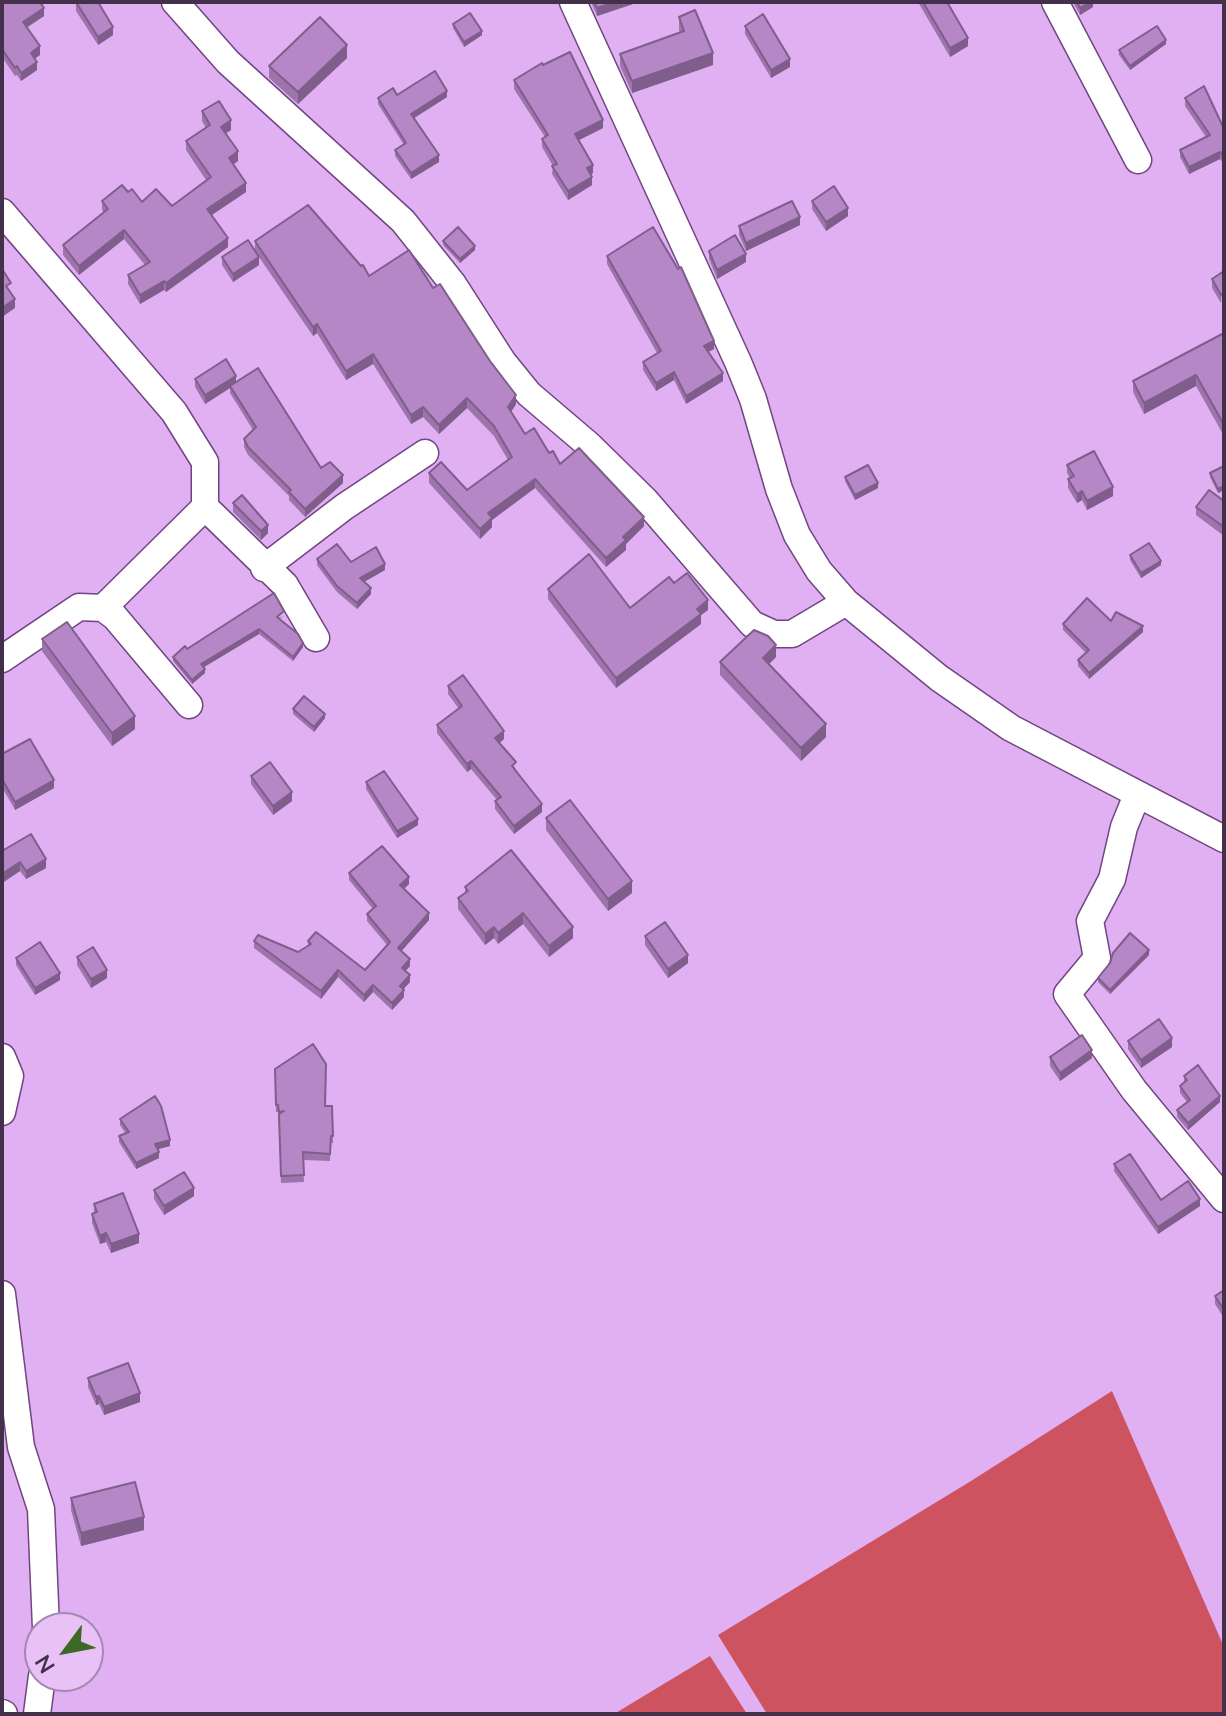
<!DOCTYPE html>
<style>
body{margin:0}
#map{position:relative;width:1226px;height:1716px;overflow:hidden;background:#e0b0f3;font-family:"Nunito Sans",sans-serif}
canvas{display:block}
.frame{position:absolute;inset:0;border:4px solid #43304a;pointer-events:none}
.north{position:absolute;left:24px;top:1612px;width:80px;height:80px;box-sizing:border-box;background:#e8c1f7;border:2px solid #a687b2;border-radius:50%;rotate:238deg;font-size:22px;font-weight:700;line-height:32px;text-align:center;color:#43304a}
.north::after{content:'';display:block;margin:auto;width:28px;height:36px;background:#3d6826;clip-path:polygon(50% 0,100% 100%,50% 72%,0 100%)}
</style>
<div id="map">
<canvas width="1226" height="1716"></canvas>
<div class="frame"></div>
<div class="north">N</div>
</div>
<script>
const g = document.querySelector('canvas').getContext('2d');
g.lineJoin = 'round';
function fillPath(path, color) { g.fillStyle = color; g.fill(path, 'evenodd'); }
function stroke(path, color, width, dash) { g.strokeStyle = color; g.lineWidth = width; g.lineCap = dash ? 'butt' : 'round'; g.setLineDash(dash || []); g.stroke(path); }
fillPath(new Path2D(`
 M1112,1391L1224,1647V1714H767L718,1635L971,1481Z
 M710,1656L747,1714H614Z`), '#ce5361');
const minor = new Path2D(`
 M175,2L228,62L403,221L453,284L503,362L529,394L590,446L645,500L752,624L774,634H792L846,602
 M573,2L738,362L753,399L779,489L797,535L819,571L846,602L939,678L1011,728L1224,839
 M1055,2L1138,160
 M2,212L174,412L205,462V507L103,608
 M205,507L285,585L316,638
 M264,568L344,507L425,453
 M2,659L79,607L103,608L115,617L189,705
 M1137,795L1124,827L1112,879L1090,921L1097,958L1067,994L1134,1090L1224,1199
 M2,1057L10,1076L2,1112
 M2,1294L21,1447L41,1509L46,1628
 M2,1713L4,1714
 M37,1714L42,1676`);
stroke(minor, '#704581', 29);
stroke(minor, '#fff', 26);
fillPath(new Path2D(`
 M2,2L44,16L27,27L40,55L35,58L37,70L21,81L17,75L15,76L2,57Z
 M76,2L113,35L98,45L76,11Z
 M591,2H639L597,16Z
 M918,2H947L968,46L950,57Z
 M1073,2H1093V7L1080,15Z
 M679,17L713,65L632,93L620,66V54L680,33L679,29Z
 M453,24L482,35L464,47L453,28Z
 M745,26L790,67L771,78L745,34Z
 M1166,44L1130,70L1119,55V50Z
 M347,58L298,104L269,78V66Z
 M514,80L603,128L579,140L593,173L591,174L592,185L568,200L552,174L553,166L542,147V139L545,137L514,89Z
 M397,95L447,97L414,118L439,162L411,179L395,156V150L404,145L378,104V98Z
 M1185,98L1224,129V164L1220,159L1189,174L1180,157V150L1206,137L1185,106Z
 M202,111L231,130L226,133L238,161L234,164L246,192L212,215L228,247L166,292L164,290L140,304L128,284V275L145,265L124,239L79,275L63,255V245L104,213L102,210V201L128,192L142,202L172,206L206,180L186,150V141L206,128L202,121Z
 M812,201L848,216L826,231L812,209Z
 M800,225L746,251L739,235V226Z
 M255,241L369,276L433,288L516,404L511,412L525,434L560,464L644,526L626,544V550L606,567L535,488L492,520V527L480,539L429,483V473L467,490L508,460L494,436L467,408L439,434L423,417L411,424L373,364L346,380L317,333L313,336L259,257V265L233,282L222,265V257L255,250Z
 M443,241L475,250L460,263L443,245Z
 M709,251L746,262L717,279L709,259Z
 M607,256L714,349L708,352L723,381L686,404L674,380L656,391L643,370V362L657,353L607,264Z
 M1224,271L1221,303L1212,288V279Z
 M1224,333V436L1196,386L1144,414L1133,392V381Z
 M195,379L236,382L321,468L343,483L305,517L289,500V496L248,455L244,447V439L253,430L230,393V388L205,404L195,387Z
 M1067,465L1113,496L1087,510L1082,500L1077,503L1068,488V479L1070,478L1067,473Z
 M1224,466V490L1218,493L1210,477V473Z
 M845,477L878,488L855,500L845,481Z
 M1224,501V536L1196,515V507Z
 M233,503L268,533L261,540L233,512Z
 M1130,555L1161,565L1141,578L1130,560Z
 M317,559L351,562L385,570L364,582L371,594L357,609L337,592L317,565Z
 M674,583L708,610L701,615V624L616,688L548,599V589L630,608Z
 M284,616L279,619L303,647L293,661L259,634L203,667L205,673L192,684L173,661V657L187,649Z
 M1111,621L1143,632L1089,679L1078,666V660L1086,653L1063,630V624Z
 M42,639L135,729L112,746L42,651Z
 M776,657L769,664L826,737L801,761L720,675V662Z
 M448,686L504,739L500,743L542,812L514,834L495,809V801L497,800L471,769L467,772L437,733V725L459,709L448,694Z
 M293,709L325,718L314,732L293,714Z
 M2,754L54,788L15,810L2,787Z
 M251,776L292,801L273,815L251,784Z
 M366,782L418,825L397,838L366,789Z
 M546,818L632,893L608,911L546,830Z
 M511,850L573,938L549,957L523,924L498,944L494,938L485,945L458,909V898L465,893V887Z
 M2,851L46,868L26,879L20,871L2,883Z
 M349,873L409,884L404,889L429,920L401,951L410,966L405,971L410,982L403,989L404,997L392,1010L373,992L364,1002L338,977L321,999L254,948V941L298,952L308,946V941L365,970L387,945L367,921V914L373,909L349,880Z
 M645,936L688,963L668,978L645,945Z
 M1149,955L1110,994L1098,982V978Z
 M77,957L107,978L91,988L77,965Z
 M16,958L60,980L35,995L16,965Z
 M1128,1041L1172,1047L1141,1068L1128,1049Z
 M1050,1057L1092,1058L1060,1081L1050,1066Z
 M275,1069L325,1106H332L333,1143H331L330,1161L303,1160L304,1182L281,1183L278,1112H276Z
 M1184,1076L1220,1102L1188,1130L1177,1117V1110L1187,1102L1180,1093V1086L1184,1082Z
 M120,1119L170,1146L158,1149L159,1158L136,1169L119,1142V1136L126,1134L120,1125Z
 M1114,1164L1161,1200L1200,1206L1158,1234L1114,1171Z
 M154,1190L194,1196L164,1215L154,1199Z
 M94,1204L139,1243L111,1253L106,1242L100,1244L92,1223V1214L94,1213Z
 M1224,1290V1318L1215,1304V1296Z
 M88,1378L140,1402L104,1415L99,1404L96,1405L88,1387Z
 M71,1498L144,1530L81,1546L71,1510Z`), '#9d74ab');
fillPath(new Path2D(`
 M615,2H639L597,16V8Z
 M1090,2H1093V7L1080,15V8Z
 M44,8V16L23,30V22Z
 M113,27V35L98,45V37Z
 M482,31V35L464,47V42Z
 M968,38V46L950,57V48Z
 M1166,40V44L1130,70V66Z
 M347,45V58L298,104V92Z
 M40,46V55L31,61V53Z
 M713,53V65L632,93V81Z
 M790,59V67L771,78V70Z
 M37,62V70L21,81V73Z
 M447,91V97L411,120V114Z
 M231,120V130L221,136V127Z
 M603,120V128L575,142V134Z
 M238,151V161L229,167V158Z
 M1220,152V159L1189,174V167Z
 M439,155V162L411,179V173Z
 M593,165V173L587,176V168Z
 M592,177V185L568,200V191Z
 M246,183V192L207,218V209Z
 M848,208V216L826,231V222Z
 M800,217V225L746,251V243Z
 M124,230V239L79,275V266Z
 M228,238V247L166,292V283Z
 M475,246V250L460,263V259Z
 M746,254V262L717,279V270Z
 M259,257V265L233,282V274Z
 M164,281V290L140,304V295Z
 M15,299V308L2,317V308Z
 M317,324V333L313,336V327Z
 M714,341V349L704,354V346Z
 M373,354V364L346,380V371Z
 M674,372V380L656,391V383Z
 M723,373V381L686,404V396Z
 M1196,375V386L1144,414V403Z
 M236,376V384L230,386V388L205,404V395Z
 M516,395V404L508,417V407Z
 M467,398V408L439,434V425Z
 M423,407V417L411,424V415Z
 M343,475V483L305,517V509Z
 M535,479V488L492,520V527L480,539V529L488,513Z
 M878,483V488L855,500V495Z
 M1224,486V490L1218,493V489Z
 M1113,487V496L1087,510V501Z
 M1082,491V500L1077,503V494Z
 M644,517V526L626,544V550L606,567V558L623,537Z
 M268,525V533L261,540V531Z
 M1161,561V565L1141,578V573Z
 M385,564V570L360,584V578Z
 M371,588V594L357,609V603Z
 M708,600V610L701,615V624L616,688V678Z
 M1143,626V632L1089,679V673Z
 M259,629V634L201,669V664Z
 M303,643V647L293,661V657Z
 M776,645V657L763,670V658Z
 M205,669V673L192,684V680Z
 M325,714V718L314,732V727Z
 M135,716V729L112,746V733Z
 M826,724V737L801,761V748Z
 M504,731V739L495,746V738Z
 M471,761V769L467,772V764Z
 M54,780V788L15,810V802Z
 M292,792V801L273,815V806Z
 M542,804V812L514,834V826Z
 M418,819V825L397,838V831Z
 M46,859V868L26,879V871Z
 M20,862V871L2,883V874Z
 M409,877V884L400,892V885Z
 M632,881V893L608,911V899Z
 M429,913V920L398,955V948Z
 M523,913V924L498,944V933Z
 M494,927V938L485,945V934Z
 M573,927V938L549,957V946Z
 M1149,950V955L1110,994V990Z
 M688,955V963L668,978V969Z
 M410,959V966L402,975V968Z
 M107,970V978L91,988V979Z
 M338,970V977L321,999V991Z
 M60,973V980L35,995V988Z
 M410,975V982L400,993V986Z
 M373,985V992L364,1002V995Z
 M404,990V997L392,1010V1003Z
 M1172,1038V1047L1141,1068V1060Z
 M1092,1050V1058L1060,1081V1073Z
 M1220,1096V1102L1188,1130V1123Z
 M170,1140V1146L155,1150V1144Z
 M159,1152V1158L136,1169V1163Z
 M194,1188V1196L164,1215V1206Z
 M1200,1199V1206L1158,1234V1227Z
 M106,1233V1242L100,1244V1236Z
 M139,1234V1243L111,1253V1244Z
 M140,1393V1402L104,1415V1407Z
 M99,1396V1404L96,1405V1397Z
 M144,1517V1530L81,1546V1533Z`), '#7f5e8b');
const building = new Path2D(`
 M2,2H40L44,8L23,22L40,46L31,53L37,62L21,73L17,66L15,68L2,49Z
 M76,2H98L113,27L98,37Z
 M594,2H615L597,8Z
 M923,2H947L968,38L950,48Z
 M1077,2H1090L1080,8Z
 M695,10L713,53L632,81L620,54L684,31L679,17Z
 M470,13L482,31L464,42L453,24Z
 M763,14L790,59L771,70L745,26Z
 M320,17L347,45L298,92L269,66Z
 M1157,26L1166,40L1130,66L1119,50Z
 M570,52L603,120L575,134L593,165L587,168L592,177L568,191L552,166L557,164L542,139L548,135L514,80L542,63L543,65Z
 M435,71L447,91L411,114L439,155L411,173L395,150L406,143L378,98L393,88L397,95Z
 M1204,86L1224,129V157L1220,152L1189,167L1180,150L1210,135L1185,98Z
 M219,101L231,120L221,127L238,151L229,158L246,183L207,209L228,238L166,283L164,281L140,295L128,275L150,262L124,230L79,266L63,245L108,209L102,201L122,185L128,192L132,189L142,202L156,189L172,206L211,177L186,141L210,125L202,111Z
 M834,186L848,208L826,222L812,201Z
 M792,201L800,217L746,243L739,226Z
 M308,205L361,266L363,265L369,276L409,250L433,288L440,284L490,361L516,395L508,407L525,434L534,428L549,453L553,451L560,464L579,448L644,517L623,537L626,540L606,558L535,479L488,513L492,518L480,529L429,473L441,462L467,490L512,457L494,426L467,398L439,425L423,407L411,415L373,354L346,371L317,324L313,327L255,241Z
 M458,227L475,246L460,259L443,241Z
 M653,227L678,269L681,267L714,341L704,346L723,373L686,396L674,372L656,383L643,362L661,351L607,256Z
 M735,235L746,254L717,270L709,251Z
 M248,240L259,257L233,274L222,257Z
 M2,269L11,283L6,286L15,299L2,308Z
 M1224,271V293L1221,295L1212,279Z
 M1224,333V425L1196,375L1144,403L1133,381Z
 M226,359L236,376L205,395L195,379Z
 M258,368L321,468L330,462L343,475L305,509L289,492L291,490L248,447L244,439L256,427L230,386Z
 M1094,451L1113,487L1087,501L1082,491L1077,494L1068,479L1074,476L1067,465Z
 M868,465L878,483L855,495L845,477Z
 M1224,466V486L1218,489L1210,473Z
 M1209,490L1224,501V527L1196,507Z
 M242,495L268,525L261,531L233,503Z
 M1149,543L1161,561L1141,573L1130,555Z
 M337,544L351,562L376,547L385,564L360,578L371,588L357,603L337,586L317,559Z
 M589,554L630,608L669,577L674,583L687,573L708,600L697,609L701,614L616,678L548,589Z
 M274,593L284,611L277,617L298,634L303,643L293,657L259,629L201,664L205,669L192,680L173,657L185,646L187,649Z
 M1087,598L1111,621L1116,612L1143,626L1089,673L1078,660L1089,650L1063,624Z
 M67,622L135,716L112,733L42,639Z
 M754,630L768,636L776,645L763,658L826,724L801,748L720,662Z
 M463,675L504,731L495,738L516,762L512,766L542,804L514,826L495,801L501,797L471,761L467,764L437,725L462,706L448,686Z
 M304,696L325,714L314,727L293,709Z
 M30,739L54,780L15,802L2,779V754Z
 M270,762L292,792L273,806L251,776Z
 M384,771L418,819L397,831L366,782Z
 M570,800L632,881L608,899L546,818Z
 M31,834L46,859L26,871L20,862L2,874V851Z
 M382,846L409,877L400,885L429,913L398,948L410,959L402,968L410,975L400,986L404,990L392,1003L373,985L364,995L338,970L321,991L254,941L258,935L298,952L311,944L308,941L316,932L365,970L390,942L367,914L376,906L349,873Z
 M511,850L573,927L549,946L523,913L498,933L494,927L485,934L458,898L468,891L465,887Z
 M665,922L688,955L668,969L645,936Z
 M1130,933L1149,950L1110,990L1098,978L1110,963L1113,953Z
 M40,942L60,973L35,988L16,958Z
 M93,947L107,970L91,979L77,957Z
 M1159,1019L1172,1038L1141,1060L1128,1041Z
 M1082,1035L1092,1050L1060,1073L1050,1057Z
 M313,1044L326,1064L325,1106H332L333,1136H331L330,1154L303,1152L304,1175L281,1176L279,1114L284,1111L279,1112L278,1105H276L275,1069Z
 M1198,1065L1220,1096L1188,1123L1177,1110L1190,1100L1180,1086L1187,1080L1184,1076Z
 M155,1096L161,1106L170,1140L155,1144L159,1152L136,1163L119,1136L129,1132L120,1119Z
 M1130,1154L1161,1200L1188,1181L1200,1199L1158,1227L1114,1164Z
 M184,1172L194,1188L164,1206L154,1190Z
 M123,1193L139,1234L111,1244L106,1233L100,1236L92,1214L97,1212L94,1204Z
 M1224,1290V1310L1215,1296Z
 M128,1363L140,1393L104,1407L99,1396L96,1397L88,1378Z
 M135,1482L144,1517L81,1533L71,1498Z`);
fillPath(building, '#b687c7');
stroke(building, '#7f5e8b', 2);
</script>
